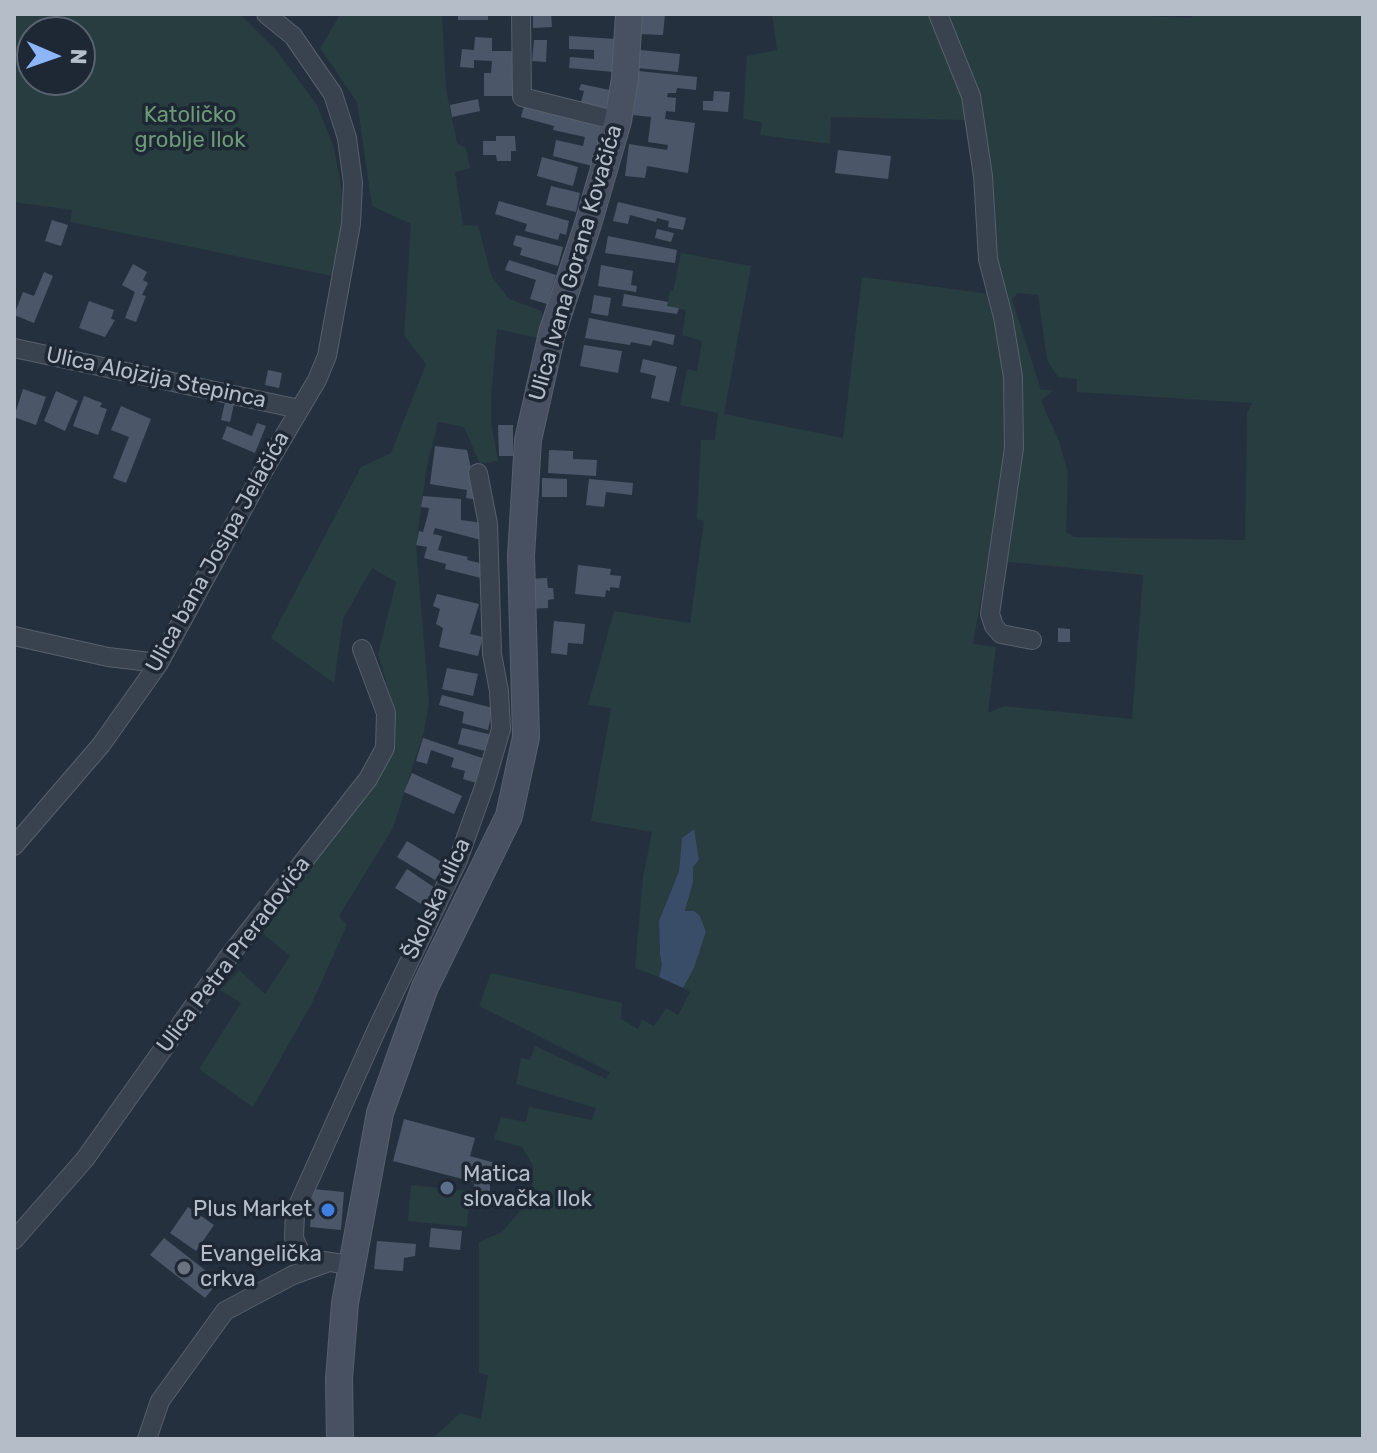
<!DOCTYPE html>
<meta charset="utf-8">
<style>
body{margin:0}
#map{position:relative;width:1377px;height:1453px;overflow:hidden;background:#25303f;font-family:Rubik,sans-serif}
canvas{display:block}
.frame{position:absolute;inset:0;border:16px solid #b5bdc9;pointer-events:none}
.north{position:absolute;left:16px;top:16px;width:80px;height:80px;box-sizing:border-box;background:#1e2734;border:2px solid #5a6370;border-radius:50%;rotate:92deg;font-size:22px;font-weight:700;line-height:32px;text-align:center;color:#b5bdc9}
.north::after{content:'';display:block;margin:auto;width:28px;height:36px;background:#8cb6f7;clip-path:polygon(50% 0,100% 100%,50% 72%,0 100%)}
</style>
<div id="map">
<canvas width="1377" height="1453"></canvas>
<div class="frame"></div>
<div class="north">N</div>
</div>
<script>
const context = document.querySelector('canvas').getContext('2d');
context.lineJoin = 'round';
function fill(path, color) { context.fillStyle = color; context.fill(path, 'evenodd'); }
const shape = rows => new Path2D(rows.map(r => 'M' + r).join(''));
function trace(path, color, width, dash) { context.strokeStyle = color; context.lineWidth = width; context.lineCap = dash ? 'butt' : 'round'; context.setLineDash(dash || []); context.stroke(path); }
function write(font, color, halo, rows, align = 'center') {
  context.font = font + ' Rubik,sans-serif'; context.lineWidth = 7; context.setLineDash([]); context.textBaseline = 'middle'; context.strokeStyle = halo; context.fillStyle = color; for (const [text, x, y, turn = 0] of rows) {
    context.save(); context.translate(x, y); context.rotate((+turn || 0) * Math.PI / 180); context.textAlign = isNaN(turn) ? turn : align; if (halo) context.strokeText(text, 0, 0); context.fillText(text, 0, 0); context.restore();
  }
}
fill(shape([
 [14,14,240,14,277,51,317,105,334,148,341,186,343,234,333,276,70,222,72,210,14,202],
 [32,32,80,32,80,80,32,80],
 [349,14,442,14,446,89,457,143,466,148,470,168,455,172,463,225,478,226,492,277,509,299,542,311,541,330,538,338,497,329,491,399,491,422,498,461,480,464,464,427,438,422,427,466,416,545,429,703,424,732,393,828,339,916,347,925,312,1003,253,1107,199,1069,241,1003,220,990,239,970,265,994,290,956,262,933,376,779,393,738,392,702,378,654,396,582,372,568,343,619,334,683,271,638,361,467,391,453,426,364,404,335,411,224,372,206,357,102,320,48,340,15],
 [772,14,930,14,957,77,966,120,831,117,830,144,760,135,762,122,743,119,747,56,777,50],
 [941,14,1109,14,1192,18,1193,14,1363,14,1363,1439,413,1439,434,1437,460,1413,481,1419,488,1375,479,1373,479,1242,502,1232,532,1197,533,1166,522,1147,494,1139,501,1117,526,1122,529,1107,592,1120,596,1108,516,1084,521,1058,530,1060,535,1046,606,1079,610,1072,479,1006,491,973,622,1003,621,1019,638,1029,642,1020,654,1026,666,1008,678,1015,690,992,683,988,694,968,706,933,700,916,694,911,685,912,693,882,693,867,699,860,693,829,682,838,679,871,659,921,660,954,663,965,659,977,635,968,643,877,652,832,591,821,611,708,588,705,614,611,690,623,704,521,697,519,701,440,715,440,718,413,680,405,687,369,697,371,702,341,682,335,686,310,667,306,670,291,673,291,681,253,751,266,724,414,843,438,862,277,990,294,1006,369,1008,405,1005,462,973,644,996,647,988,713,1004,706,1132,719,1143,575,1000,561,1016,465,1019,394,1017,392,1009,330,989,247,987,182,976,101,972,84],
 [1018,293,1038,295,1047,360,1058,377,1077,379,1077,392,1252,403,1247,413,1245,540,1074,537,1066,532,1068,473,1059,441,1041,401,1053,390,1041,390,1012,299],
 [411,1185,470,1191,467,1227,408,1221]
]), '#273d40');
fill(shape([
 [694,829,699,860,693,867,693,882,685,911,694,911,700,916,706,932,694,968,683,988,659,977,662,965,660,954,659,921,679,871,682,838]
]), '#3a4d68');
fill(shape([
 [458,14,488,14,488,20,458,20],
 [533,14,551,14,552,27,533,28],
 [641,14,665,14,663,35,639,34],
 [569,36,616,39,614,72,569,68,570,57,594,59,594,50,569,49],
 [475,37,492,38,492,51,515,51,514,96,484,96,484,73,491,73,492,61,474,60,474,68,460,67,462,49,474,50],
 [534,40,547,40,546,62,532,61],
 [640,50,680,54,678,72,638,68],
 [638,71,697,77,696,90,677,88,676,93,668,93,667,97,676,98,675,112,666,111,665,119,695,123,688,173,647,166,645,178,625,176,629,144,667,150,668,145,648,142,651,117,633,115],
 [581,84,610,90,605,112,580,106,584,91,579,90],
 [714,91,730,92,728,112,703,110,703,101,713,101],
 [478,99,480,111,452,117,450,105],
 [524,105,602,124,592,166,553,156,556,140,583,146,585,137,553,130,554,126,521,117],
 [496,136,515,136,516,151,511,151,511,161,497,161,496,155,483,155,483,141,496,141],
 [838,150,891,156,888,179,835,173],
 [542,157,578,167,573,186,537,176],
 [551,186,580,193,576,212,546,205],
 [499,201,569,221,566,235,560,233,558,240,525,231,527,224,495,214],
 [618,202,686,218,683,230,668,227,669,221,657,218,656,222,630,215,628,224,613,221],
 [52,220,68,225,61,246,45,241],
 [657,229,674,233,671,242,655,238],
 [516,235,563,247,558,266,520,255,522,248,513,245],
 [608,236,677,250,675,263,605,253],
 [509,260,556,275,547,304,530,299,536,280,505,270],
 [133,264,147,272,143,280,148,283,142,295,146,296,136,322,125,318,135,292,122,285],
 [601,265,633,271,631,285,637,286,636,292,598,286],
 [44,272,53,276,34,323,14,315,23,292,34,296],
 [624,294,668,302,667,306,679,308,677,314,622,306],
 [594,295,611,298,608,316,591,313],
 [89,301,114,310,111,319,115,320,105,337,79,328],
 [589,318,675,335,673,345,653,340,651,346,631,342,630,345,585,338],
 [584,345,622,351,618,373,580,366],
 [643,359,677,367,669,402,651,398,656,376,640,372],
 [268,370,282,373,279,388,265,385],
 [23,389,46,397,36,425,14,417],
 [56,391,78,401,65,431,44,421],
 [84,396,102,403,100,407,107,409,98,435,73,426],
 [225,402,234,404,230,422,221,420],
 [121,406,151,419,126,483,113,478,129,437,111,430],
 [257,423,266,426,255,453,222,439,227,426,252,436],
 [498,425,513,425,513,456,499,456],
 [435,446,467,450,478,500,466,498,467,490,430,484],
 [549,450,573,451,573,459,597,460,596,476,548,473],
 [542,478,567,479,567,497,542,497],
 [589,479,633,483,632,495,606,492,604,507,586,505],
 [423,496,461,499,461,520,483,523,485,541,435,528,433,534,442,536,438,550,468,557,467,560,484,564,481,578,445,569,446,564,424,558,427,547,416,545,419,531,423,532,428,514,429,508,421,507],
 [578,565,611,569,610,575,621,576,619,588,610,587,610,591,606,590,605,597,575,594],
 [547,578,548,588,553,588,554,599,548,600,548,608,529,609,528,579],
 [437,594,479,604,470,634,483,637,478,656,439,647,443,628,436,624,440,609,433,606],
 [554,621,585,624,583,644,568,643,567,655,551,653],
 [1058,628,1070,629,1070,642,1058,642],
 [447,668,478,674,473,696,442,689],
 [442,695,493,708,488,730,462,723,464,712,439,705],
 [462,728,493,735,489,752,458,744],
 [423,738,488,760,480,784,463,779,465,771,451,767,454,758,431,750,427,764,416,761],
 [412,773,462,796,454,814,404,792],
 [407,841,445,864,435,880,397,857],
 [407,869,435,888,424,906,395,888],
 [404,1119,475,1138,470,1156,495,1163,490,1182,490,1194,486,1200,475,1200,474,1182,393,1161],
 [313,1189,344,1192,341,1230,310,1227],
 [188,1207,214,1225,196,1251,170,1233],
 [431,1228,462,1231,460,1250,429,1247],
 [164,1238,219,1281,205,1298,150,1255],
 [377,1241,416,1244,415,1256,404,1258,403,1271,374,1269]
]), '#4b5768');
const minor = shape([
 [521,14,522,97,618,121],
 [938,14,971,96,983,176,988,259,1003,317,1013,377,1014,448,990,614,994,626,1001,634,1032,640],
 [14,348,299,409],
 [14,636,108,657,159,663],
 [14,846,101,745,159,663,264,470,317,380,327,356,351,224,353,183,347,138,333,94,293,36,266,14],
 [14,1240,85,1159,227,959,368,779,385,748,386,713,362,649],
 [350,1265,303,1258,294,1238,295,1212,377,1029,458,860,484,787,501,729,499,691,492,654,488,524,478,473],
 [147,1439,160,1401,225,1311,293,1275,326,1263]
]);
const secondary = shape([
 [340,1439,339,1379,345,1303,380,1113,425,987,509,816,526,737,521,556,528,440,552,333,588,224,618,121,625,78,629,14]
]);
trace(minor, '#57606c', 20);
trace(secondary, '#57606c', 28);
trace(minor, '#39424f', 18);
trace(secondary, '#475161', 26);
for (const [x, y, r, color] of [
 [447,1188,8,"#5c6f8a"],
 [328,1210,8,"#3f7fe0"],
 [184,1268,8,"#6b7280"]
]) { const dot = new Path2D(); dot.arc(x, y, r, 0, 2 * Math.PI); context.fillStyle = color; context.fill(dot); trace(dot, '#1e2734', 3); }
write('22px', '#6c9a76', '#1e2734', [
 ["Katoličko",190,116],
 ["groblje Ilok",190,141]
]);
write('22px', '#b5bdc9', '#1e2734', [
 ["Ulica Ivana Gorana Kovačića",576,263,-74],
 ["Ulica Alojzija Stepinca",156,378,12],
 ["Ulica bana Josipa Jelačića",218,552,-61],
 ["Školska ulica",437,899,-65],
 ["Ulica Petra Preradovića",234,955,-53]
]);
write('22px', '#b5bdc9', '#1e2734', [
 ["Matica",463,1175],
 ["slovačka Ilok",463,1200],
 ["Plus Market",312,1210,"right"],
 ["Evangelička",200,1255],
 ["crkva",200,1280]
], 'left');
</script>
